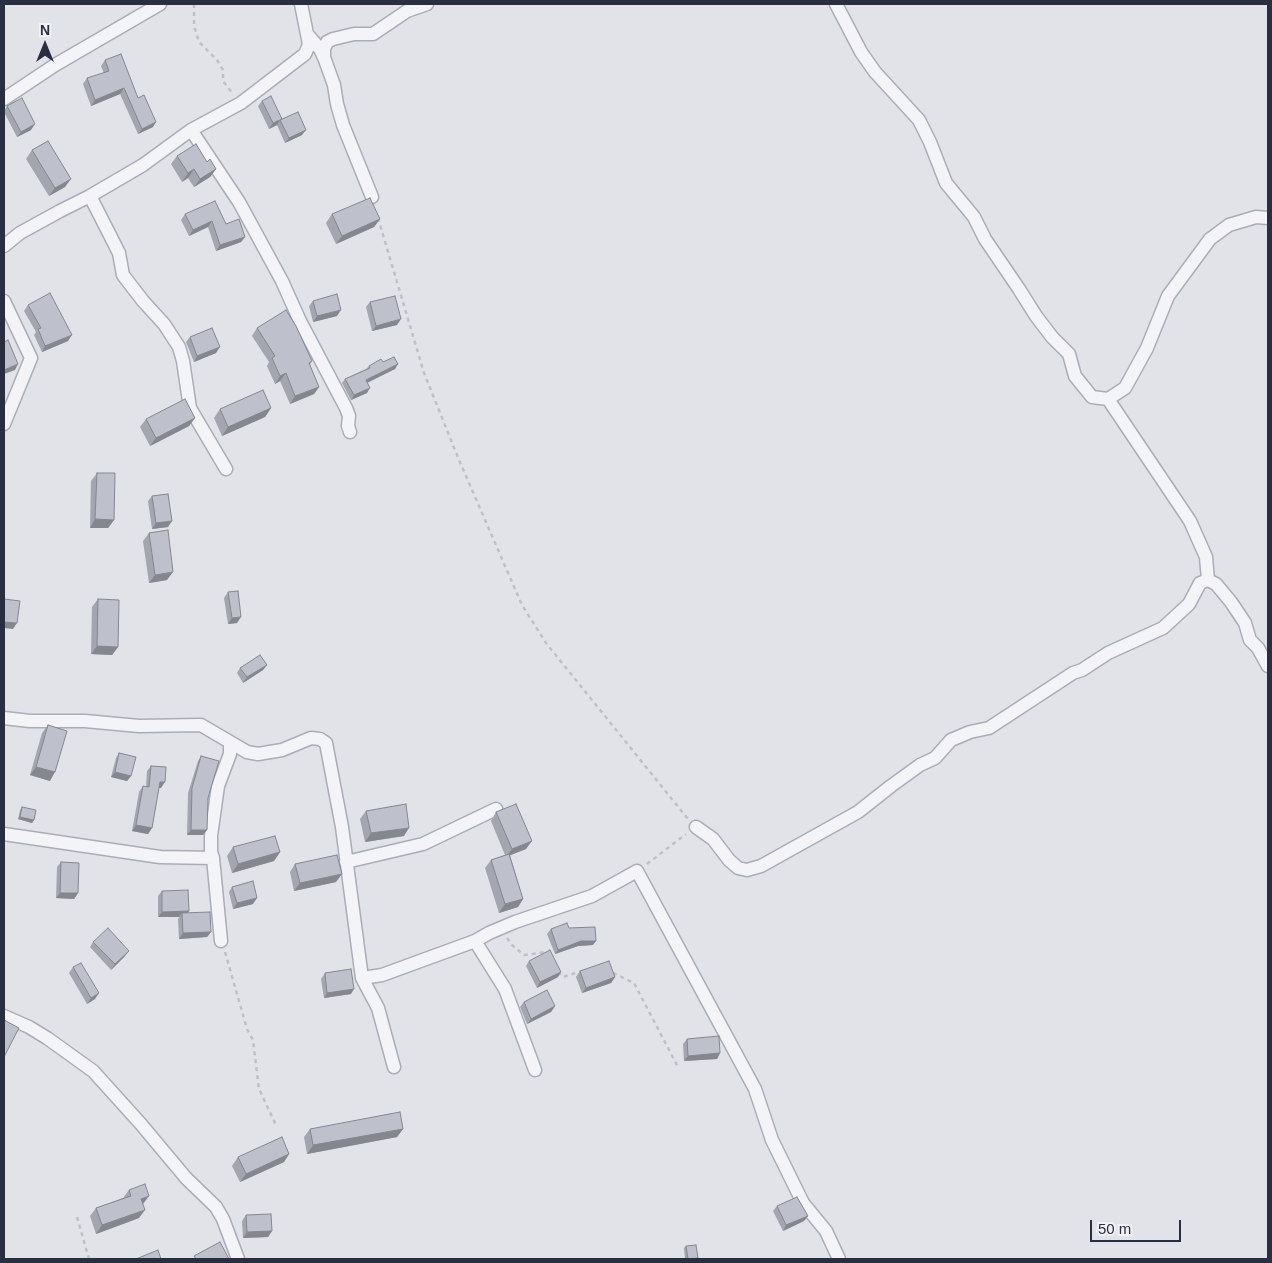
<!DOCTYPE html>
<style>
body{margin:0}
#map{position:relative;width:1272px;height:1263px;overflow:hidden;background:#e1e3e9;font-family:Arial,sans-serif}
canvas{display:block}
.frame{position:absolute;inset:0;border:5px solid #2a2e41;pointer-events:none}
.north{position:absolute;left:20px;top:20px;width:50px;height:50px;-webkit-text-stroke:4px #f1f2f7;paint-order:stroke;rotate:0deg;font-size:14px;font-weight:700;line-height:20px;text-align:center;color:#2a2e41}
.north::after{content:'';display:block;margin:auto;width:18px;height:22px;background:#2a2e41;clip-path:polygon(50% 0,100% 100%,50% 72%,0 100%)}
.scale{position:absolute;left:1090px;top:1220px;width:91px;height:22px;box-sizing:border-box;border:2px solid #2a2e41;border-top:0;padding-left:6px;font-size:15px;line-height:18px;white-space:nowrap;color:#2a2e41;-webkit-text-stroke:4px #f1f2f7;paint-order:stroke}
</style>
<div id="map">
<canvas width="1272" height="1263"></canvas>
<div class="frame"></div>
<div class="north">N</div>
<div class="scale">50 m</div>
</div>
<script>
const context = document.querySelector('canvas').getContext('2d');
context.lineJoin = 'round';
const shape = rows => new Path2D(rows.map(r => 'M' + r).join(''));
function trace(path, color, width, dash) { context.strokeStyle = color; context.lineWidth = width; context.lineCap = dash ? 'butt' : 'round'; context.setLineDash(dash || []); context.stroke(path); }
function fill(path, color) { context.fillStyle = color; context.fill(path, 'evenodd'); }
const minor = shape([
 [301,4,307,34,320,49,325,60,334,85,337,104,343,125,372,197],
 [836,4,861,52,875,72,919,120,930,142,946,183,974,217,985,239,1019,289,1036,316,1052,337,1069,354,1075,376,1092,397,1108,399,1125,388,1147,348,1168,296,1210,239,1229,225,1256,217,1268,218],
 [324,57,324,49,327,42,333,39,354,34,373,34,407,11,427,4],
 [4,99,55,65,160,4],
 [191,130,239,202,282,281,300,321,346,408,349,416,348,426,350,432],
 [90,196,119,253,123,275,143,301,164,324,179,347,183,361,190,408,226,469],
 [4,246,20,233,60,211,90,196,143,165,191,130,241,103,305,54,309,45,307,34],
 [4,301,31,358,4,424],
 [1108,399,1190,521,1206,557,1208,580],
 [4,718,30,721,85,721,139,726,201,725,247,752,258,754,282,750,311,738,320,739,326,743,342,827,362,978,382,975,475,941,505,989,535,1070],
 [696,827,713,839,729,860,738,868,747,870,761,866,858,812,891,786,920,765,935,758,951,740,970,732,989,728,1073,673,1082,670,1108,653,1163,628,1189,604,1200,583,1208,580,1216,584,1231,602,1245,623,1250,640,1258,648,1268,666],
 [4,834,160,857,213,858],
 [346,862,423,844,496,809],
 [221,941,213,858,211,852,211,836,218,786,230,754,230,742],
 [475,941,489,933,515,922,592,896,637,871,755,1089,772,1140,803,1203,826,1231,839,1259],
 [362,978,378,1008,394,1067],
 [4,1016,29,1027,47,1038,93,1071,140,1123,186,1178,216,1207,223,1219,238,1259]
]);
trace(minor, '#aaadb7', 15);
trace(shape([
 [194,4,194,26,199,42,217,60,223,70,223,81,233,94],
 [378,218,424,373,459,460,522,605,546,643,688,819],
 [647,864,686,834],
 [507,938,512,945,524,955,546,952,549,954],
 [225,952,247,1029,253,1040,259,1089,276,1125],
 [558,972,563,977,582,971],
 [613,973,634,983,678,1067],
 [77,1217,89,1259]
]), '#bfc1c8', 2.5, [4, 4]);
trace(minor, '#f4f4f8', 12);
fill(shape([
 [105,60,138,98,153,127,138,134,120,94,91,106,83,84,87,78,104,73,101,66],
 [262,101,282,119,302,135,285,143,277,125,269,129,258,106],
 [7,106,31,130,17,137,4,112,4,111],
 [32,150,65,187,49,196,26,159],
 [177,156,207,162,216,169,210,177,194,187,188,178,182,182,171,164],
 [185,214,226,224,245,237,241,242,216,251,208,227,189,236,181,220],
 [332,214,380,219,374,227,336,244,326,223],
 [313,301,337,316,313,322,309,306],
 [370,302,397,325,372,331,366,307],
 [28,305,68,341,42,352,34,335,36,332,24,311],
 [257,328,312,361,310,365,319,387,314,394,290,404,280,381,275,384,267,366,269,362,252,336],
 [190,337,216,353,194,362,186,342],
 [383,362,398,364,395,369,367,382,367,393,351,400,342,383,345,379,366,369,369,366],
 [271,408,265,417,222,436,214,418,220,409],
 [195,418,189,426,150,446,140,427,146,419],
 [97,473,114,520,108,528,90,528,91,481],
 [152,496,168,527,152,529,148,501],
 [149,533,167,580,149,583,143,541],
 [228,592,237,623,228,624,224,598],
 [98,599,118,647,112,655,91,654,92,607],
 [267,665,263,670,243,683,237,673,240,668],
 [48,725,50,781,30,775,42,733],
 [119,753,131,776,127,781,111,777,116,758],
 [201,756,208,798,203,835,187,835,188,793,198,761],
 [151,766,161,788,159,788,152,828,148,834,132,831,139,792,143,786,146,787,147,771],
 [22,807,34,820,32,823,18,819,20,810],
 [366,811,404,836,365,842,360,819],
 [496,812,526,849,510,855,523,899,518,907,499,913,485,868,491,860,505,855,491,821],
 [233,847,280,852,274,861,232,873,227,856],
 [61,862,78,893,74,899,56,898,57,867],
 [295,864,336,882,294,891,290,872],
 [232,887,253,904,233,909,229,892],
 [162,891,189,911,187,913,211,932,207,937,179,939,178,919,179,917,158,917,158,896],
 [569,928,593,945,578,946,555,954,547,934,551,929],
 [93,942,125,956,111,970,90,947],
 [529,961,558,977,537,988,526,966],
 [73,967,95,999,87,1004,69,973],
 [580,971,615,977,611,983,582,993,576,977],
 [325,973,351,994,324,998,321,979],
 [524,1002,555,1006,551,1012,527,1024,520,1007],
 [687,1039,720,1053,717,1059,684,1061,683,1044],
 [310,1129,403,1129,397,1137,307,1154,304,1137],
 [289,1154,284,1162,240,1182,232,1166,238,1157],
 [129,1190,143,1204,139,1218,96,1234,90,1216,96,1208,123,1198],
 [777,1206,808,1216,804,1221,783,1231,773,1211],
 [246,1215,272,1231,268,1237,243,1238,242,1221],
 [686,1246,698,1258,697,1259,685,1259,684,1248]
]), '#a3a6af');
fill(shape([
 [124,88,120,94,91,106,95,100],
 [280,120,277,125,269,129,273,123],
 [156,122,153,127,138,134,142,129],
 [35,124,31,130,17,137,21,132],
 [306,130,302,135,285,143,289,138],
 [194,169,188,178,182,182,188,173],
 [216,169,210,177,194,187,200,179],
 [71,179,65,187,49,196,55,188],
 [380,219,374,227,336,244,342,236],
 [212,221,208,227,189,236,193,230],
 [245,237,241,242,216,251,220,245],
 [341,310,337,316,313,322,317,316],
 [401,319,397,325,372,331,376,326],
 [72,335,68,341,42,352,45,346],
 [220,347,216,353,194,362,197,356],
 [18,364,15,370,4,374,4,370],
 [398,364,395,369,363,385,366,380],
 [286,373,280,381,275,384,280,376],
 [319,387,314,394,290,404,295,396],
 [370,388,367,393,351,400,354,395],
 [271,408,265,417,222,436,228,427],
 [195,418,189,426,150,446,156,438],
 [95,519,114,520,108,528,90,528],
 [172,521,168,527,152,529,156,523],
 [173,572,167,580,149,583,155,575],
 [241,617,237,623,228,624,232,618],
 [4,622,17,623,13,629,4,628],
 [97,646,118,647,112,655,91,654],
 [267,665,263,670,243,683,247,677],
 [36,767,55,772,50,781,30,775],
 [115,772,131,776,127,781,111,777],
 [160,782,165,782,161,788,156,788],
 [20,817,34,820,32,823,18,819],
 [136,825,152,828,148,834,132,831],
 [409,828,404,836,365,842,371,833],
 [191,830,207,830,203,835,187,835],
 [532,841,526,849,506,857,512,849],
 [280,852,274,861,232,873,238,864],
 [342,874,336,882,294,891,300,883],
 [60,893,78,893,74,899,56,898],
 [257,898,253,904,233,909,237,903],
 [523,899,518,907,499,913,505,904],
 [189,911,185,917,182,913,179,917,158,917,162,912],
 [211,932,207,937,179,939,183,933],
 [581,941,596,941,593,945,578,946,555,954,558,950],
 [129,951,125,956,111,970,115,964],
 [561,972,558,977,537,988,540,982],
 [615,977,611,983,582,993,586,988],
 [354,989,351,994,324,998,327,993],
 [99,993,95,999,87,1004,91,998],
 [555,1006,551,1012,527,1024,531,1019],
 [720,1053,717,1059,684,1061,688,1056],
 [403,1129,397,1137,307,1154,313,1145],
 [289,1154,284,1162,240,1182,246,1174],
 [149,1196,143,1204,141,1199],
 [145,1210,139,1218,96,1234,102,1225],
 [808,1216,804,1221,783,1231,786,1225],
 [272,1231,268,1237,243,1238,247,1232]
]), '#85878f');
const building = shape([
 [121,54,138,98,144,95,156,122,142,129,124,88,95,100,87,78,109,71,105,60,121,54],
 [271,96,282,119,273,123,262,101,271,96],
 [22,98,35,124,21,132,7,106,22,98],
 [298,112,306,130,289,138,280,120,298,112],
 [48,141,71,179,55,188,32,150,48,141],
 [196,144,207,162,210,159,216,169,200,179,194,169,188,173,177,156,196,144],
 [370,198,380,219,342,236,332,214,370,198],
 [215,201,226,224,239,219,245,237,220,245,212,221,193,230,185,214,215,201],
 [50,293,72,335,45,346,38,329,41,328,28,305,50,293],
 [337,294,341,310,317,316,313,301,337,294],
 [395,296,401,319,376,326,370,302,395,296],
 [286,310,296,326,312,361,309,363,319,387,295,396,286,373,280,376,272,358,275,356,257,328,286,310],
 [212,328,220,347,197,356,190,337,212,328],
 [8,340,18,364,4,370,4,342,8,340],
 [394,357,398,364,366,380,370,388,354,395,345,379,370,368,369,366,381,359,383,362,394,357],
 [263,390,271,408,228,427,220,409,263,390],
 [185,399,195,418,156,438,146,419,185,399],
 [97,473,115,473,114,520,95,519,97,473],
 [168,494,172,521,156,523,152,496,168,494],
 [168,530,173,572,155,575,149,533,168,530],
 [238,591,241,617,232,618,228,592,238,591],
 [4,599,20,601,17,623,4,622,4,599],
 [98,599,119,600,118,647,97,646,98,599],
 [260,655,267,665,247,677,240,668,260,655],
 [48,725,67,731,55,772,36,767,48,725],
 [119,753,136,757,131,776,115,772,119,753],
 [201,756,219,761,208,798,207,830,191,830,192,788,201,756],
 [151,766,166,767,165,782,160,782,152,828,136,825,143,786,149,787,151,766],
 [406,804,409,828,371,833,366,811,406,804],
 [516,804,532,841,512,849,496,812,516,804],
 [22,807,36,810,34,820,20,817,22,807],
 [275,836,280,852,238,864,233,847,275,836],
 [509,854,523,899,505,904,491,860,509,854],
 [337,855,342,874,300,883,295,864,337,855],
 [61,862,79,863,78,893,60,893,61,862],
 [253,881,257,898,237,903,232,887,253,881],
 [188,890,189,911,162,912,162,891,188,890],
 [210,912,211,932,183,933,182,913,210,912],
 [567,923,569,928,595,927,596,941,581,941,558,950,551,929,567,923],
 [108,928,129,951,115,964,93,942,108,928],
 [550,950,561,972,540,982,529,961,550,950],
 [609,961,615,977,586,988,580,971,609,961],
 [81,963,99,993,91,998,73,967,81,963],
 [351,969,354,989,327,993,325,973,351,969],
 [547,990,555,1006,531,1019,524,1002,547,990],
 [4,1020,19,1028,4,1057,4,1020],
 [719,1036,720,1053,688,1056,687,1039,719,1036],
 [400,1112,403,1129,313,1145,310,1129,400,1112],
 [282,1137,289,1154,246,1174,238,1157,282,1137],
 [145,1184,149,1196,141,1199,145,1210,102,1225,96,1208,131,1196,129,1190,145,1184],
 [797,1197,808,1216,786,1225,777,1206,797,1197],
 [271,1214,272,1231,247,1232,246,1215,271,1214],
 [220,1242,229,1259,196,1259,194,1256,220,1242],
 [696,1245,698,1258,688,1259,686,1246,696,1245],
 [158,1250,161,1259,136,1259,158,1250]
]);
fill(building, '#bec1cc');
trace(building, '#85878f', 1);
</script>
